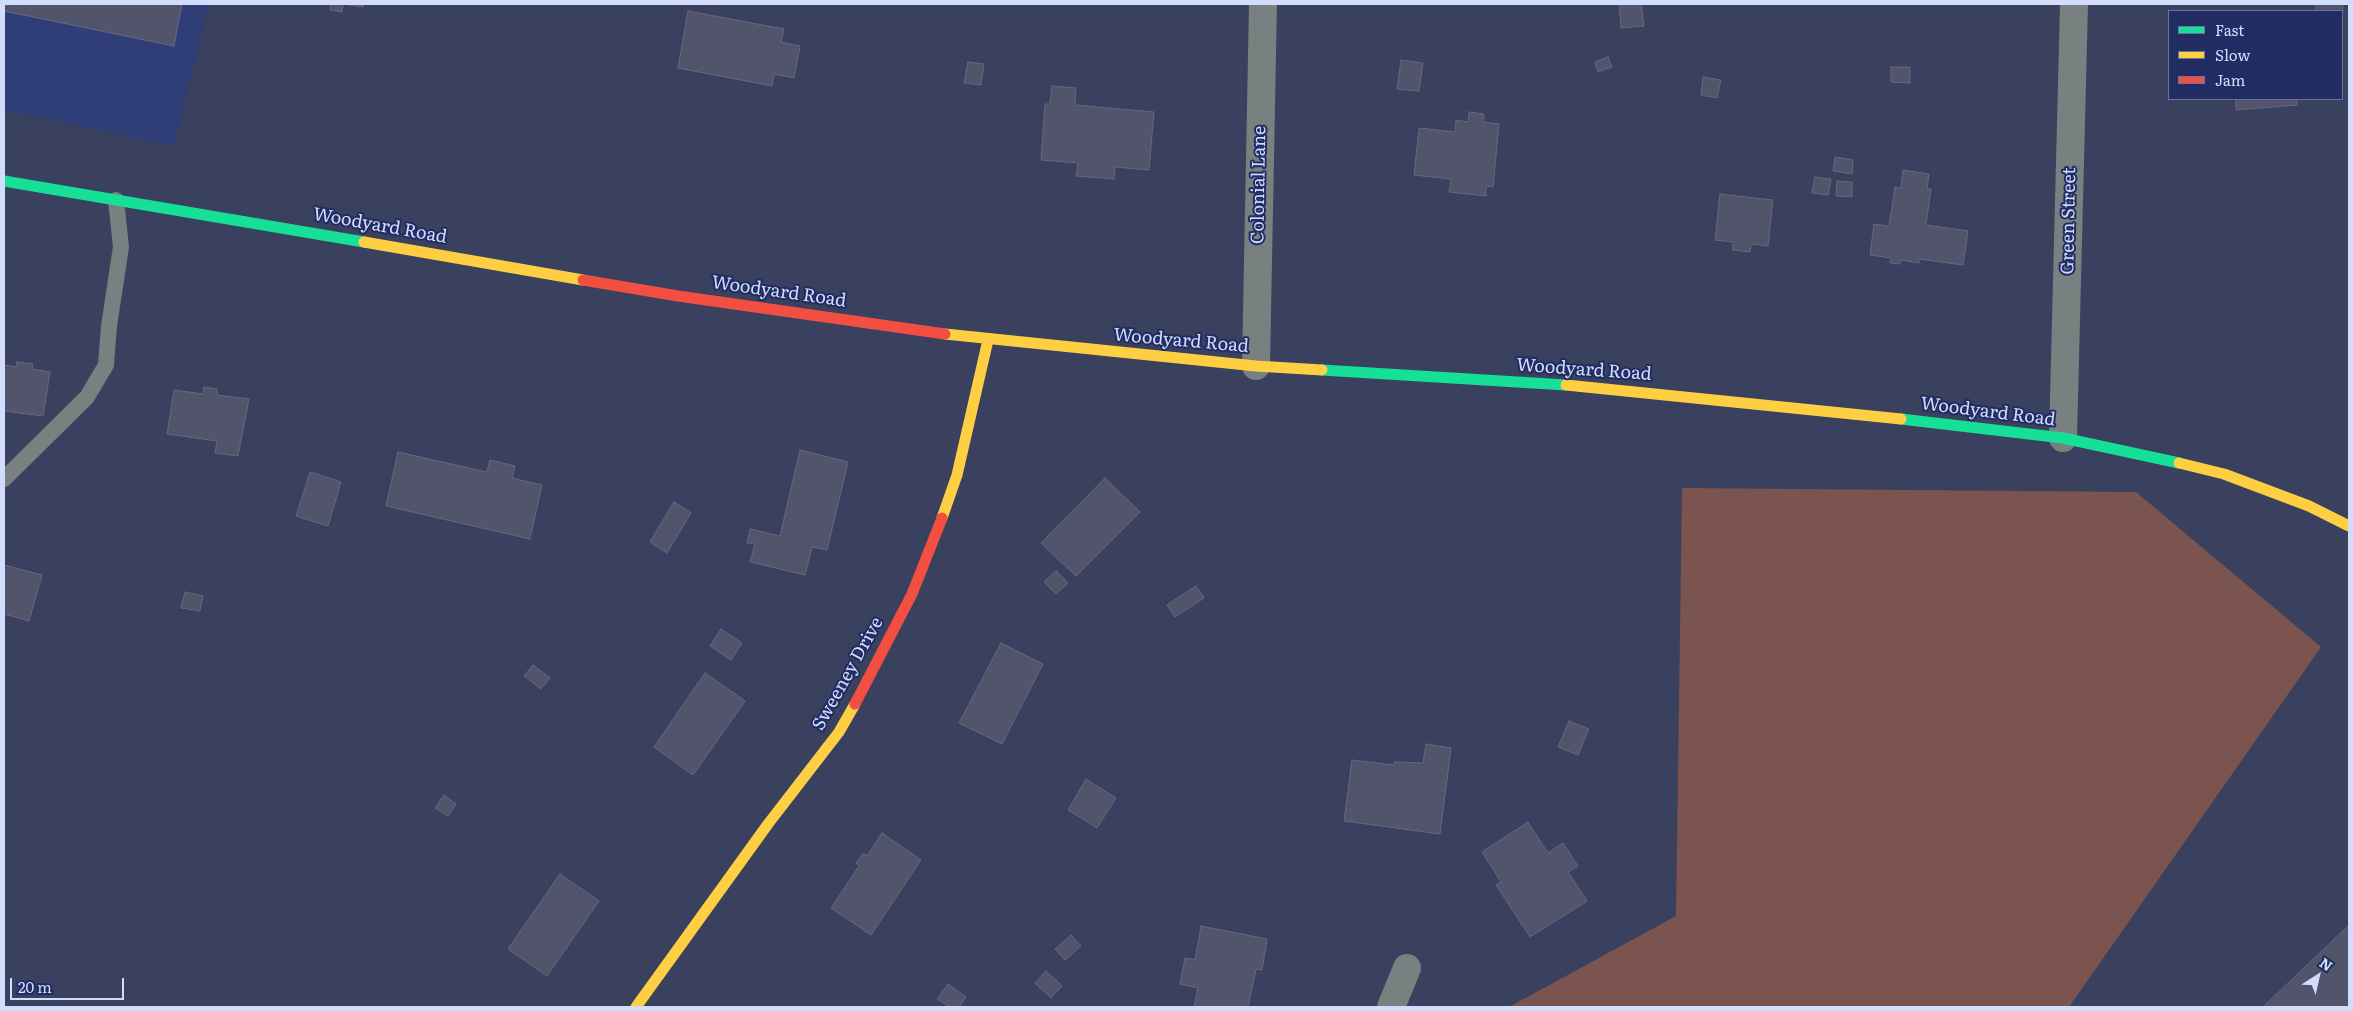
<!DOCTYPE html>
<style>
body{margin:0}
#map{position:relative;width:2353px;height:1011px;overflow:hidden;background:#39415f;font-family:Literata,serif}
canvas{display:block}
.frame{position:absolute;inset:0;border:5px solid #d1dcfe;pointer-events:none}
.legend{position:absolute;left:2168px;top:10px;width:175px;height:90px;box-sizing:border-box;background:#212d62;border:1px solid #6773a0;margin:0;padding:6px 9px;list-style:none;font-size:15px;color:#d1dcfe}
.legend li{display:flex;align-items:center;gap:10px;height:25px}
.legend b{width:25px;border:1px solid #6773a0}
.north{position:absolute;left:2293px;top:951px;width:50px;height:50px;-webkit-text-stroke:4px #212d62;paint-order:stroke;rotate:35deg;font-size:14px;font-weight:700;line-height:20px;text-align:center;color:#d1dcfe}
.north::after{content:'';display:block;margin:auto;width:18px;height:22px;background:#d1dcfe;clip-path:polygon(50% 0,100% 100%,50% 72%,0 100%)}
.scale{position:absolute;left:10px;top:978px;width:114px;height:22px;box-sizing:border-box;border:2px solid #d1dcfe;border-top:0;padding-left:6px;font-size:15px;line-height:18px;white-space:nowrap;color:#d1dcfe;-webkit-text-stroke:4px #212d62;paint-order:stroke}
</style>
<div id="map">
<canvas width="2353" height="1011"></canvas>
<div class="frame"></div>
<ul class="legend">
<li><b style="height:6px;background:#16e098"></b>Fast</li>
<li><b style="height:6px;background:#ffcf43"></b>Slow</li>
<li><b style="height:6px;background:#f24e42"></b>Jam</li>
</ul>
<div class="north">N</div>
<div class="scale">20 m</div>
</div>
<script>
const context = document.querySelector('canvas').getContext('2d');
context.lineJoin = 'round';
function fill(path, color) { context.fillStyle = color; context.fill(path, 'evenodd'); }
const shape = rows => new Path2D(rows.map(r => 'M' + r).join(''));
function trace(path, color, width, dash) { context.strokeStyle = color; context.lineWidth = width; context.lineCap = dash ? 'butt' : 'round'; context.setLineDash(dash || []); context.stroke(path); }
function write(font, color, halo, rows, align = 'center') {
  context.font = font + ' Literata,serif'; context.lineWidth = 4; context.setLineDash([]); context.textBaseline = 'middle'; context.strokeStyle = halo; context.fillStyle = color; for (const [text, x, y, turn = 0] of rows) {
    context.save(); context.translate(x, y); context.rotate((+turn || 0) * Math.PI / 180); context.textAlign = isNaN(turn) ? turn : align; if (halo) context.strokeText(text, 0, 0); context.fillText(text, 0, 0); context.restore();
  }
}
fill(shape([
 [4,4,209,4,174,146,4,110]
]), '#303e77');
fill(shape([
 [1682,488,2136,492,2321,647,2069,1007,1509,1007,1676,916]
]), '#7b5450');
const building = shape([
 [4,4,182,4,174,46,4,11,4,4],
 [331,4,364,4,363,7,343,4,342,12,330,10,331,4],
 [1619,4,1641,4,1644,26,1621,28,1619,4],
 [2316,4,2343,4,2342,26,2342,11,2316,11,2316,4],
 [688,11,784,29,781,42,800,46,794,78,774,74,772,86,678,68,688,11],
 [1608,57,1612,67,1598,72,1595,62,1608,57],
 [1401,60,1423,63,1419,91,1397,89,1401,60],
 [968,62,984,64,981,85,964,83,968,62],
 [1891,67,1910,67,1910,83,1891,82,1891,67],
 [1703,77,1721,80,1717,98,1701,95,1703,77],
 [1052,86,1076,88,1075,105,1154,112,1149,170,1115,167,1114,179,1076,176,1078,163,1041,160,1045,104,1050,104,1052,86],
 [2236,99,2297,99,2297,105,2236,110,2236,99],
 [1469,112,1484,114,1483,122,1499,124,1493,187,1486,186,1486,196,1449,192,1451,179,1414,175,1419,128,1455,132,1456,120,1468,122,1469,112],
 [1835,157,1853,160,1852,174,1833,171,1835,157],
 [1903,170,1929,174,1927,189,1931,189,1926,225,1968,231,1963,265,1919,259,1919,263,1901,260,1900,264,1890,263,1891,258,1870,255,1874,224,1889,226,1895,187,1901,188,1903,170],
 [1815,177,1831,179,1828,195,1812,193,1815,177],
 [1837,181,1852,182,1852,197,1836,196,1837,181],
 [1720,194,1773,200,1768,246,1751,244,1750,252,1733,250,1733,242,1715,240,1720,194],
 [17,362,33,364,32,369,50,372,43,416,4,411,4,365,16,367,17,362],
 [204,387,217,389,217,395,249,399,238,456,215,453,217,441,167,434,174,390,203,394,204,387],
 [800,450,848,462,827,550,812,547,805,575,750,562,755,544,747,543,750,529,780,536,800,450],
 [398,452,487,472,490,460,515,466,512,478,542,485,530,539,386,506,398,452],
 [310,472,341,482,328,526,296,516,310,472],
 [1105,478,1140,512,1076,576,1041,543,1105,478],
 [674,502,691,513,667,553,650,542,674,502],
 [4,565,42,575,29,621,4,614,4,565],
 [1056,571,1068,583,1056,594,1044,582,1056,571],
 [1196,586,1204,598,1175,617,1167,605,1196,586],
 [185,592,203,596,200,611,181,608,185,592],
 [721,629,742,643,731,660,710,646,721,629],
 [1001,643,1043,664,1002,744,959,723,1001,643],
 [533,665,550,678,541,689,524,676,533,665],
 [705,673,745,701,693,775,654,747,705,673],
 [1569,721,1589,729,1578,755,1558,747,1569,721],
 [1426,744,1451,748,1440,834,1344,821,1352,760,1394,765,1394,762,1423,763,1426,744],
 [1086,779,1116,798,1097,828,1068,810,1086,779],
 [444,795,456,804,448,816,435,808,444,795],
 [1528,822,1548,853,1563,843,1578,866,1568,872,1587,901,1530,937,1496,885,1501,882,1482,852,1528,822],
 [882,833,921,860,871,935,831,908,859,866,856,863,863,853,867,856,882,833],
 [560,874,599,901,547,976,508,949,560,874],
 [2349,925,2349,1007,2263,1007,2349,925],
 [1201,926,1267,939,1262,970,1256,969,1248,1007,1194,1007,1198,988,1180,984,1185,958,1195,960,1201,926],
 [1071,935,1081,946,1065,960,1055,949,1071,935],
 [1046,971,1062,986,1051,998,1035,983,1046,971],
 [948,984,966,997,959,1007,950,1007,937,999,948,984]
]);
fill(building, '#52546b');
trace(building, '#666782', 1);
trace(shape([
 [4,479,87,397,106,365,109,326,121,247,116,200]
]), '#78817f', 16);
trace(shape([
 [1256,366,1263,4],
 [2063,438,2074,4],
 [1391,1007,1407,968]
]), '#78817f', 28);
trace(shape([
 [4,181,364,242],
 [1322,370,1566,385],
 [1901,419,2063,438,2179,463]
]), '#16e098', 11);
trace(shape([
 [364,242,583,280],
 [945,334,1256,366,1322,370],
 [1566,385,1901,419],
 [2179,463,2224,474,2309,506,2349,526],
 [942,518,957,475,988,340],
 [636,1007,768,824,839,732,855,704]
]), '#ffcf43', 11);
trace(shape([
 [583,280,678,296,945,334],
 [855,704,912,594,942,518]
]), '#f24e42', 11);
write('18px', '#d1dcfe', '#212d62', [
 ["Colonial Lane",1259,185,-89],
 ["Green Street",2069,221,-89],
 ["Woodyard Road",380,226,10],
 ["Woodyard Road",779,292,8],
 ["Woodyard Road",1181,341,5],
 ["Woodyard Road",1584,370,4],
 ["Woodyard Road",1988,412,7],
 ["Sweeney Drive",848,674,-61]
]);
</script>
